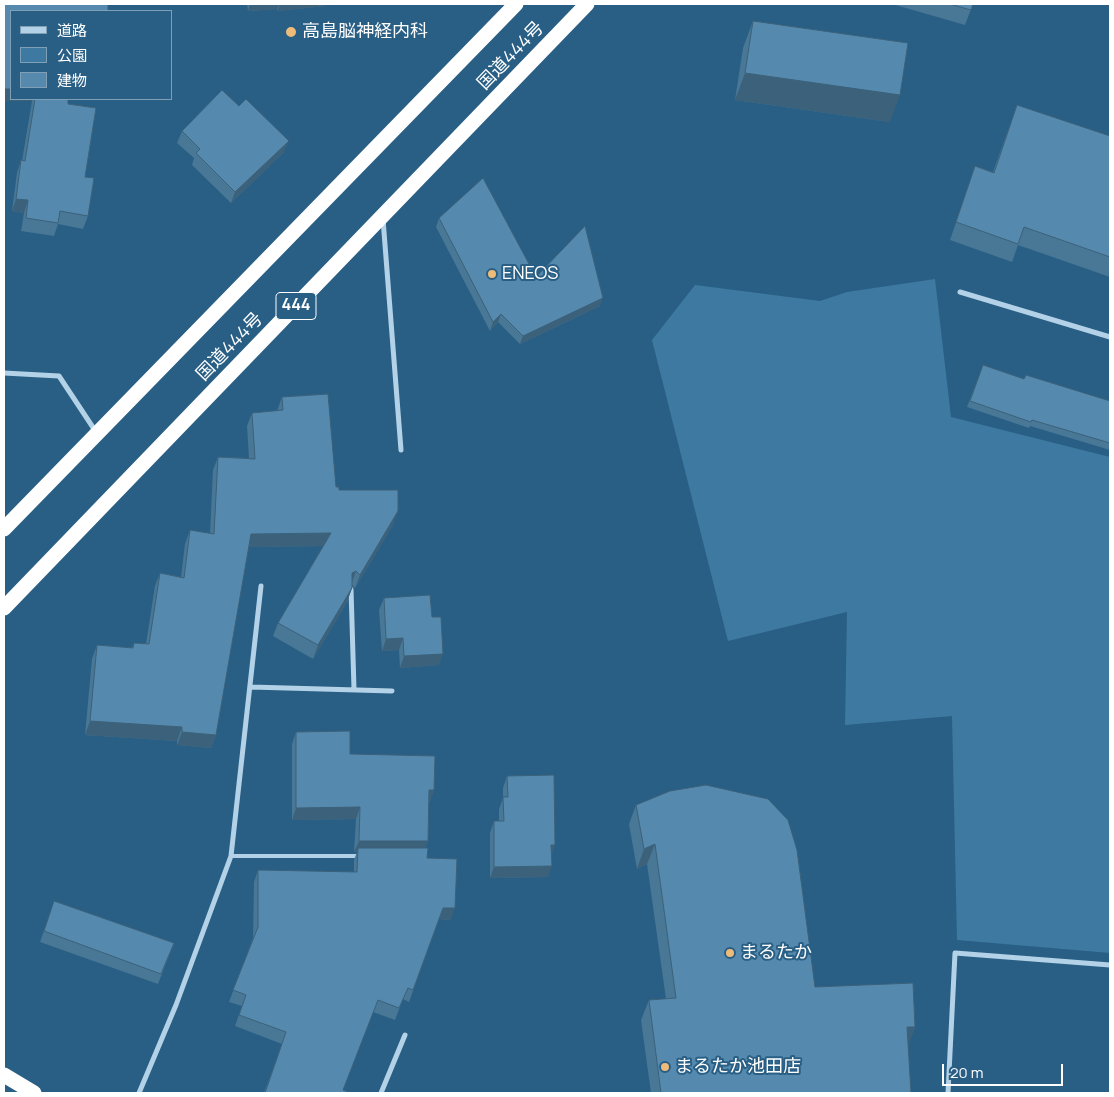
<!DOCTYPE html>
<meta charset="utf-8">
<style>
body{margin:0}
#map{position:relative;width:1114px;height:1097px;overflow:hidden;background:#295f85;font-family:Manrope,"Noto Sans JP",sans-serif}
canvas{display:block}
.frame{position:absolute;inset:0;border:5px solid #fff;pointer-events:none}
.legend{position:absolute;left:10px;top:10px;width:162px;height:90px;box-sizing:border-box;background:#295f85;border:1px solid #7f9fb6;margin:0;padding:6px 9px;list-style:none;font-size:15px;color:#fff}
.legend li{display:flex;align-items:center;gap:10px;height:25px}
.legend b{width:25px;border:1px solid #7f9fb6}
.scale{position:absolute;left:942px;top:1064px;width:121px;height:22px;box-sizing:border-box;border:2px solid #fff;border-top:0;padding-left:6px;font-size:15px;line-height:18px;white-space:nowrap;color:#fff;-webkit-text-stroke:4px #295f85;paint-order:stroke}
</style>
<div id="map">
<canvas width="1114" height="1097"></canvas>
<div class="frame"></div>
<ul class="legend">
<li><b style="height:6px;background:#b3d2e7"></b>道路</li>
<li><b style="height:14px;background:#3d79a1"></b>公園</li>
<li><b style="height:14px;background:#558aae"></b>建物</li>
</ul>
<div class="scale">20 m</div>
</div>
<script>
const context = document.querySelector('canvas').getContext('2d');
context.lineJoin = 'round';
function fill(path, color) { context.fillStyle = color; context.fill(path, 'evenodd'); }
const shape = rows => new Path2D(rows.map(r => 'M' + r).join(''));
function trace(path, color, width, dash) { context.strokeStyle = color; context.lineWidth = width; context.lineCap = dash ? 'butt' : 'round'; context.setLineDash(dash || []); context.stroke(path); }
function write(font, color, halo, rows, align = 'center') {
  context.font = font + ' Manrope,"Noto Sans JP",sans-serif'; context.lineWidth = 4; context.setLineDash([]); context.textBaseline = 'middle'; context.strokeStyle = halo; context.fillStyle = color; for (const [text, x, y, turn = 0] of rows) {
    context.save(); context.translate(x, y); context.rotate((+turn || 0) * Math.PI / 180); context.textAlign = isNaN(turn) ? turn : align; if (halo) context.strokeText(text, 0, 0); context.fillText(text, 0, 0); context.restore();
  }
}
fill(shape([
 [935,279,951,417,1110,457,1110,953,957,940,952,716,845,725,847,612,728,641,652,340,695,285,820,301,847,292]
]), '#3d79a1');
trace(shape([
 [231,856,359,856]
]), '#b3d2e7', 4);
trace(shape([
 [383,219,401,450],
 [960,292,1110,337],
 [4,373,59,376,96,432],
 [351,589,354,689],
 [251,687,392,691],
 [139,1093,176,1005,231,856,261,586],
 [381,1093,405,1035],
 [948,1093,955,953,1110,965]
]), '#b3d2e7', 5);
trace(shape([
 [4,529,516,4],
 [4,608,587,4],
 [4,1075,34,1093]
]), '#fff', 15);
fill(shape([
 [4,4,108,4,108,11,11,11,11,99,68,99,68,104,96,108,85,177,94,178,88,216,83,229,58,224,54,236,21,231,24,213,12,211,17,173,21,160,22,161,32,101,4,101],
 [247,4,327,4,325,6,277,11,277,9,248,11],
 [892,4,973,4,965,25],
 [753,21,890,122,735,100,743,48],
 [1017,105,1110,136,1110,277,1018,245,1012,262,950,240,975,166,993,172],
 [182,131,284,152,231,203,192,165,194,158,177,143],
 [439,218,536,277,600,306,520,344,498,322,490,331,436,227],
 [983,365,1024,379,1110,401,1110,450,1030,426,1029,428,967,407],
 [282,397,336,487,339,490,393,525,355,588,352,585,352,588,347,602,313,659,273,636,278,623,323,546,248,547,216,735,211,748,177,745,177,741,85,735,92,659,97,645,132,648,134,643,146,644,155,586,160,573,181,577,185,544,190,530,210,534,213,470,218,457,249,458,247,426,252,413,277,411],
 [384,598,432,617,439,665,400,668,399,650,382,651,379,610],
 [296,732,434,790,430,801,429,802,428,841,425,848,427,858,451,920,439,919,409,1002,403,999,395,1020,373,1012,264,1093,282,1044,235,1026,242,1006,229,1002,253,938,254,882,258,870,354,872,354,860,357,852,354,852,356,819,292,820,292,744],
 [507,776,552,855,548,877,490,878,490,833,494,821,499,821,499,809,503,798,503,788],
 [636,805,815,987,915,1027,908,1045,911,1093,651,1093,641,1020,649,1000,666,999,647,864,637,869,629,824],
 [54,901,174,943,158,984,40,942]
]), '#497796');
fill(shape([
 [250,4,279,4,277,9,248,11],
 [280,4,327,4,325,6,277,11],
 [745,73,900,95,890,122,735,100],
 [4,89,11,89,11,99,33,99,32,101,4,101],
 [289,141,284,152,231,203,235,192],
 [16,199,28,200,24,213,12,211],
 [603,298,600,306,520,344,523,336],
 [501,314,498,322,490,331,493,322],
 [398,511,393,525,355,588,360,575],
 [331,533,326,546,246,547,251,534],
 [356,571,351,585,352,573],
 [352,588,347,602,313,659,318,645],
 [403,638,399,650,382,651,386,639],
 [443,654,439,665,400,668,404,656],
 [90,721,182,727,177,741,85,735],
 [182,732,216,735,211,748,177,745],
 [429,790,434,790,430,801,425,802],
 [360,807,356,819,292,820,296,808],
 [359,841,428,841,424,852,358,848,357,852,354,852],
 [655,844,647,864,637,869,644,849],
 [551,845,555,845,551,857],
 [552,866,548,877,490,878,494,867],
 [443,908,455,908,451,920,439,919,409,1002],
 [907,1027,915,1027,908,1047]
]), '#3c617a');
const building = shape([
 [4,4,108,4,108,11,11,11,11,89,4,89,4,4],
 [950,4,973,4,971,10,950,4],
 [753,21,908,43,900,95,745,73,753,21],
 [222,90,239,106,246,99,289,141,235,192,196,153,200,149,182,131,222,90],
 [35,99,68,99,68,104,96,108,85,177,94,178,88,216,60,211,58,223,26,218,28,200,16,199,21,160,25,161,35,99],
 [1017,105,1110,136,1110,257,1024,227,1018,244,956,222,975,166,994,173,1017,105],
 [483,178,536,277,585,226,603,298,523,336,501,314,493,322,439,218,483,178],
 [983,365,1024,379,1026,375,1110,401,1110,443,1032,420,1031,422,970,401,983,365],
 [328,394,336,487,339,487,339,490,398,490,398,511,360,575,356,571,352,573,352,588,318,645,278,623,331,533,251,534,216,735,182,732,182,727,90,721,97,645,133,648,134,643,149,644,160,573,184,578,190,530,214,534,218,457,255,459,252,413,283,410,282,397,328,394],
 [430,595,432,617,441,617,443,654,404,656,403,638,386,639,384,598,430,595],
 [350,731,350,754,435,756,434,790,429,790,428,841,359,841,360,807,296,808,296,732,350,731],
 [554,775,555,845,551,845,552,866,494,867,494,821,504,821,503,797,508,797,507,776,554,775],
 [706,785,768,799,788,820,797,850,815,987,913,983,915,1027,907,1027,911,1093,661,1093,649,1000,676,998,655,844,644,849,636,805,670,791,706,785],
 [358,848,428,848,427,858,457,859,455,908,443,908,413,990,408,988,399,1008,378,1000,343,1090,350,1093,265,1093,286,1032,239,1015,246,995,233,990,258,927,258,870,357,872,358,848],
 [54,901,174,943,161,974,44,931,54,901],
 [932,1092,932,1093,915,1093,932,1092]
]);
fill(building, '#558aae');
trace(building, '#3c617a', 1);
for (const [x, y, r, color] of [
 [291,32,6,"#eebb7a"],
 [492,274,5,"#eebb7a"],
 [730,953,5,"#eebb7a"],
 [665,1067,5,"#eebb7a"]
]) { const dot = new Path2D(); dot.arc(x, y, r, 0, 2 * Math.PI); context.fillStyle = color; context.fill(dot); trace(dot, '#295f85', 2); }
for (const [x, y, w] of [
 [296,306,40]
]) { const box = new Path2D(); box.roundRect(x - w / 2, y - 13.5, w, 27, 4); context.fillStyle = '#295f85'; context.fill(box); trace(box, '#fff', 1); }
write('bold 16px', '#fff', null, [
 ["444",296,306]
]);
write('18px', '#fff', '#295f85', [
 ["高島脳神経内科",302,32],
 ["ENEOS",502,274],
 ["まるたか",740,953],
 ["まるたか池田店",675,1067]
], 'left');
write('18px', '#fff', '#295f85', [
 ["国道444号",511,56,-46],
 ["国道444号",230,347,-46]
]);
</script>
